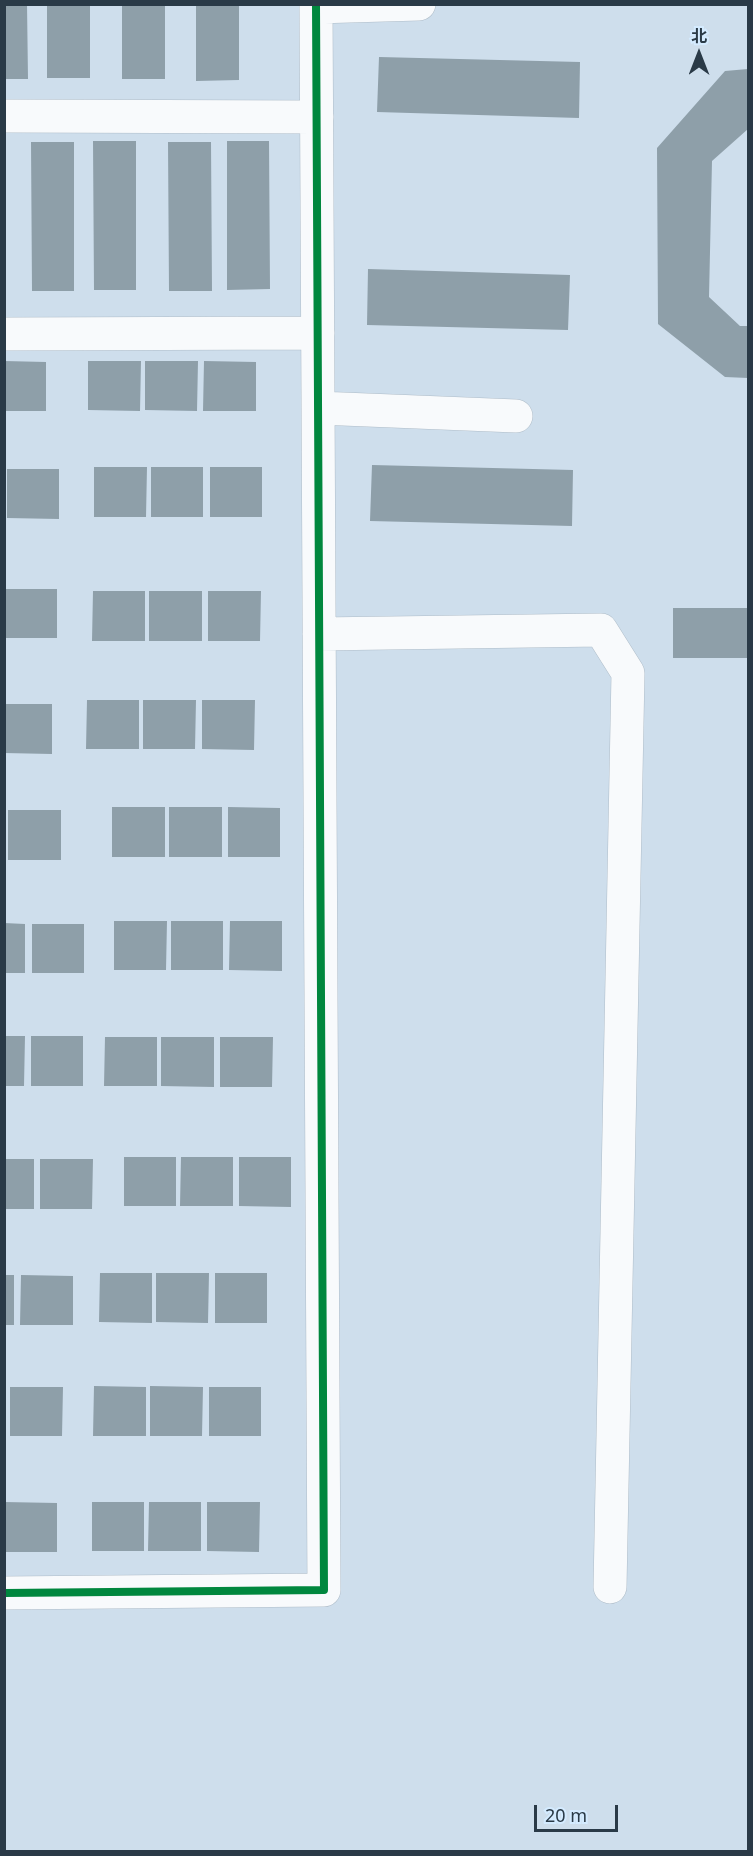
<!DOCTYPE html>
<meta charset="utf-8">
<style>
body{margin:0}
#map{position:relative;width:753px;height:1856px;overflow:hidden;background:#cedeec;font-family:"Noto Sans","Noto Sans SC",sans-serif}
canvas{display:block}
.frame{position:absolute;inset:0;border:6px solid #2a3a47;pointer-events:none}
.north{position:absolute;left:669px;top:24px;width:60px;height:60px;-webkit-text-stroke:4px #d4ebff;paint-order:stroke;rotate:0deg;font-size:16px;font-weight:700;line-height:24px;text-align:center;color:#2a3a47}
.north::after{content:'';display:block;margin:auto;width:21px;height:27px;background:#2a3a47;clip-path:polygon(50% 0,100% 100%,50% 72%,0 100%)}
.scale{position:absolute;left:534px;top:1805px;width:84px;height:27px;box-sizing:border-box;border:3px solid #2a3a47;border-top:0;padding-left:8px;font-size:18px;line-height:21px;white-space:nowrap;color:#2a3a47;-webkit-text-stroke:4px #d4ebff;paint-order:stroke}
</style>
<div id="map">
<canvas width="753" height="1856"></canvas>
<div class="frame"></div>
<div class="north">北</div>
<div class="scale">20 m</div>
</div>
<script>
const context = document.querySelector('canvas').getContext('2d');
context.lineJoin = 'round';
function fill(path, color) { context.fillStyle = color; context.fill(path, 'evenodd'); }
const shape = rows => new Path2D(rows.map(r => 'M' + r).join(''));
function trace(path, color, width, dash) { context.strokeStyle = color; context.lineWidth = width; context.lineCap = dash ? 'butt' : 'round'; context.setLineDash(dash || []); context.stroke(path); }
fill(shape([
 [4,4,27,4,28,79,4,79],
 [47,4,90,4,90,78,47,78],
 [122,4,165,4,165,79,122,79],
 [196,5,239,5,239,80,196,81],
 [379,57,580,62,579,118,377,112],
 [748,69,748,129,712,161,709,297,740,326,748,326,748,378,725,377,658,324,657,148,725,71],
 [93,141,136,141,136,290,94,290],
 [227,141,269,141,270,289,227,290],
 [31,142,74,142,74,291,32,291],
 [168,142,211,142,212,291,169,291],
 [368,269,570,275,568,330,367,325],
 [4,361,46,362,46,411,4,411],
 [88,361,141,361,140,411,88,410],
 [145,361,198,361,197,411,145,410],
 [204,361,256,362,256,411,203,411],
 [372,465,573,470,572,526,370,521],
 [94,467,147,467,146,517,94,517],
 [151,467,203,467,203,517,151,517],
 [210,467,262,467,262,517,210,517],
 [7,469,59,469,59,519,7,518],
 [5,589,57,589,57,638,5,638],
 [93,591,145,591,145,641,92,641],
 [149,591,202,591,202,641,149,641],
 [208,591,261,591,260,641,208,641],
 [673,608,748,608,748,658,673,658],
 [87,700,139,700,139,749,86,749],
 [143,700,196,700,195,749,143,749],
 [202,700,255,700,254,750,202,749],
 [4,704,52,704,52,754,4,753],
 [112,807,165,807,165,857,112,857],
 [169,807,222,807,222,857,169,857],
 [228,807,280,808,280,857,228,857],
 [8,810,61,810,61,860,8,860],
 [114,921,167,921,166,970,114,970],
 [171,921,223,921,223,970,171,970],
 [230,921,282,921,282,971,229,970],
 [4,923,25,924,25,973,4,973],
 [32,924,84,924,84,973,32,973],
 [4,1036,25,1036,24,1086,4,1086],
 [31,1036,83,1036,83,1086,31,1086],
 [105,1037,157,1037,157,1086,104,1086],
 [161,1037,214,1037,214,1087,161,1086],
 [220,1037,273,1037,272,1087,220,1087],
 [124,1157,176,1157,176,1206,124,1206],
 [181,1157,233,1157,233,1206,180,1206],
 [239,1157,291,1157,291,1207,239,1206],
 [4,1159,34,1159,34,1209,4,1209],
 [40,1159,93,1159,92,1209,40,1209],
 [100,1273,152,1273,152,1323,99,1322],
 [156,1273,209,1273,208,1323,156,1322],
 [215,1273,267,1273,267,1323,215,1323],
 [4,1275,14,1275,14,1325,4,1325],
 [21,1275,73,1276,73,1325,20,1325],
 [94,1386,146,1387,146,1436,93,1436],
 [150,1386,203,1387,202,1436,150,1436],
 [10,1387,63,1387,62,1436,10,1436],
 [209,1387,261,1387,261,1436,209,1436],
 [4,1502,57,1503,57,1552,4,1552],
 [92,1502,144,1502,144,1551,92,1551],
 [149,1502,201,1502,201,1551,148,1551],
 [207,1502,260,1502,259,1552,207,1551]
]), '#8e9fa9');
const street = shape([
 [316,7,419,4],
 [4,116,317,117],
 [4,334,318,333],
 [318,408,516,416],
 [319,634,601,630,628,673,610,1587],
 [4,1593,324,1590,316,4]
]);
trace(street, '#aebcc8', 34);
trace(street, '#f8fafc', 33);
trace(shape([
 [4,1593,324,1590,316,4]
]), '#00873e', 8);
</script>
